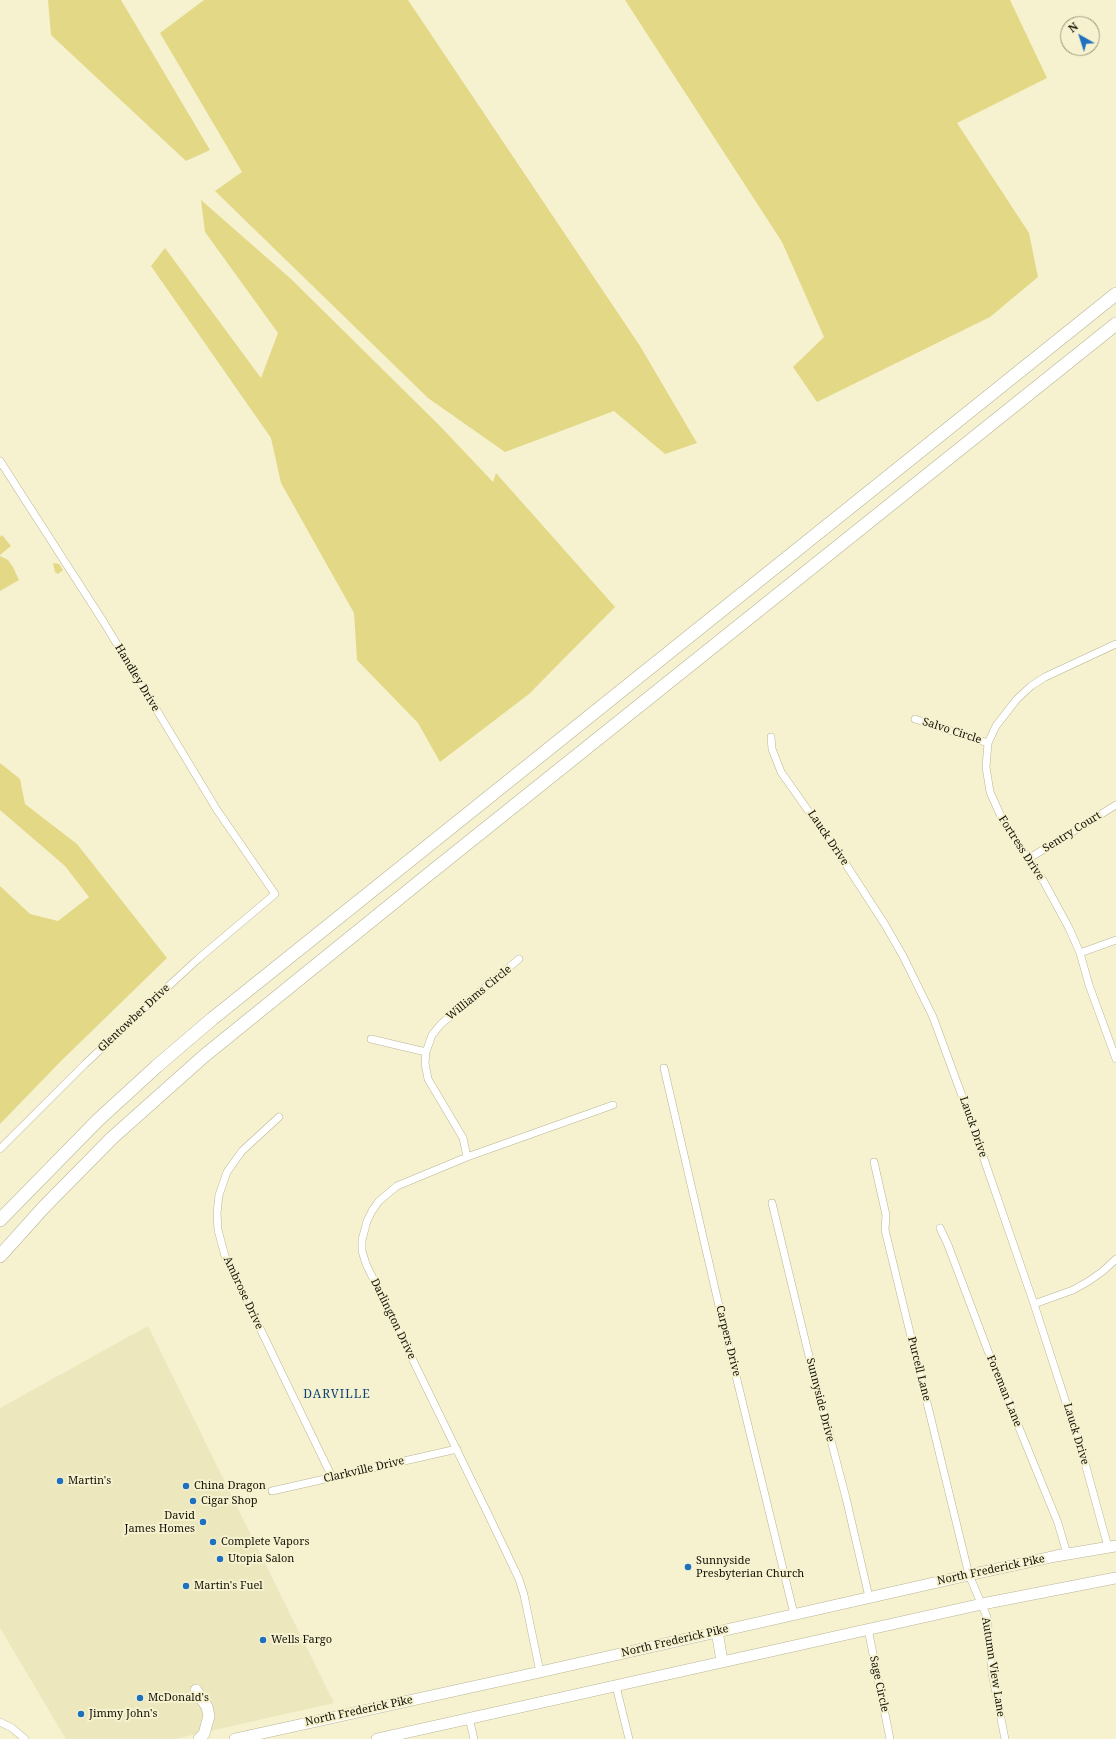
<!DOCTYPE html>
<style>
body{margin:0}
#map{position:relative;width:1116px;height:1739px;overflow:hidden;background:#f6f2d0;font-family:"Noto Serif",serif}
canvas{display:block}
.north{position:absolute;left:1060px;top:16px;width:40px;height:40px;box-sizing:border-box;background:#f6f2d0;border:1px solid #9b987f;border-radius:50%;rotate:321deg;font-size:11px;font-weight:700;line-height:16px;text-align:center;color:#131206}
.north::after{content:'';display:block;margin:auto;width:14px;height:18px;background:#1f71bf;clip-path:polygon(50% 0,100% 100%,50% 72%,0 100%)}
</style>
<div id="map">
<canvas width="1116" height="1739"></canvas>
<div class="north">N</div>
</div>
<script>
const context = document.querySelector('canvas').getContext('2d');
context.lineJoin = 'round';
function fill(path, color) { context.fillStyle = color; context.fill(path, 'evenodd'); }
const shape = rows => new Path2D(rows.map(r => 'M' + r).join(''));
function trace(path, color, width, dash) { context.strokeStyle = color; context.lineWidth = width; context.lineCap = dash ? 'butt' : 'round'; context.setLineDash(dash || []); context.stroke(path); }
function write(font, color, halo, rows, align = 'center') {
  context.font = font + ' "Noto Serif",serif'; context.lineWidth = 4; context.setLineDash([]); context.textBaseline = 'middle'; context.strokeStyle = halo; context.fillStyle = color; for (const [text, x, y, turn = 0] of rows) {
    context.save(); context.translate(x, y); context.rotate((+turn || 0) * Math.PI / 180); context.textAlign = isNaN(turn) ? turn : align; if (halo) context.strokeText(text, 0, 0); context.fillText(text, 0, 0); context.restore();
  }
}
fill(shape([
 [148,1326,334,1703,175,1739,66,1739,0,1628,0,1408]
]), '#ece7bd');
fill(shape([
 [48,0,121,0,210,150,186,161,51,35],
 [204,0,408,0,640,346,697,443,665,454,614,411,505,452,428,398,215,191,242,172,160,33],
 [625,0,1010,0,1047,78,957,123,1029,233,1038,277,990,317,817,402,793,367,824,337,782,242],
 [201,200,290,278,439,425,493,482,496,473,615,607,529,694,440,762,418,723,357,660,354,613,281,483,271,438,151,266,165,248,261,378,278,333,205,232],
 [2,535,11,546,0,555,0,537],
 [0,556,8,560,13,567,19,580,0,591],
 [53,563,59,564,63,570,58,574,55,572],
 [0,763,20,779,25,804,77,844,167,958,61,1061,0,1124,0,886,30,914,58,921,89,897,65,866,0,810]
]), '#e2d885');
const street = shape([
 [0,461,103,621,217,810,275,894,198,959,148,1005,85,1064,0,1149],
 [1116,644,1045,677,1031,686,1017,699,996,726,988,743,986,767,990,792,1003,821,1044,882,1069,928,1080,953,1089,985,1116,1059],
 [915,719,988,743],
 [771,737,772,749,781,772,845,863,884,923,903,956,933,1017,965,1104,1034,1304,1082,1452,1108,1547],
 [1028,859,1116,805],
 [1080,953,1116,940],
 [371,1039,426,1052],
 [664,1068,719,1306,794,1614],
 [279,1117,242,1151,227,1172,219,1195,217,1213,218,1230,225,1256,332,1477],
 [467,1157,463,1138,428,1079,425,1063,426,1052,432,1035,441,1024,519,959],
 [874,1162,886,1215,885,1230,969,1575,987,1617,992,1673,1005,1739],
 [772,1203,808,1352,846,1498,869,1597],
 [940,1228,948,1245,991,1359,1058,1523,1067,1554],
 [1034,1304,1073,1290,1089,1281,1103,1271,1116,1259],
 [272,1491,457,1449],
 [868,1629,890,1739],
 [540,1672,524,1595,519,1579,488,1514,366,1264,362,1251,362,1240,367,1221,372,1211,379,1201,397,1186,467,1157,613,1105],
 [616,1686,629,1739],
 [469,1718,474,1739],
 [0,1722,12,1728,25,1739]
]);
const primary = shape([
 [717,1631,722,1661],
 [196,1690,207,1707,209,1716,204,1734,199,1739],
 [235,1739,540,1672,969,1575,1056,1556,1116,1546],
 [377,1739,982,1604,1116,1578]
]);
const highway = shape([
 [0,1220,98,1120,157,1066,212,1019,1116,294],
 [0,1256,44,1207,112,1138,204,1056,424,878,1116,324]
]);
trace(street, '#b9b594', 8);
trace(primary, '#b9b594', 12);
trace(highway, '#b9b594', 14);
trace(street, '#fff', 7);
trace(primary, '#fff', 11);
trace(highway, '#fff', 13);
for (const [x, y, r, color] of [
 [60,1481,4,"#1f71bf"],
 [186,1486,4,"#1f71bf"],
 [193,1501,4,"#1f71bf"],
 [203,1522,4,"#1f71bf"],
 [213,1542,4,"#1f71bf"],
 [220,1559,4,"#1f71bf"],
 [688,1567,4,"#1f71bf"],
 [186,1586,4,"#1f71bf"],
 [263,1640,4,"#1f71bf"],
 [140,1698,4,"#1f71bf"],
 [81,1714,4,"#1f71bf"]
]) { const dot = new Path2D(); dot.arc(x, y, r, 0, 2 * Math.PI); context.fillStyle = color; context.fill(dot); trace(dot, '#f6f2d0', 1.5); }
write('11px', '#131206', '#f6f2d0', [
 ["Handley Drive",137,678,59],
 ["Salvo Circle",952,731,18],
 ["Sentry Court",1072,832,-32],
 ["Lauck Drive",828,838,56],
 ["Fortress Drive",1021,848,57],
 ["Williams Circle",479,993,-39],
 ["Glentowber Drive",134,1018,-43],
 ["Lauck Drive",973,1127,71],
 ["Ambrose Drive",243,1293,65],
 ["Darlington Drive",393,1319,64],
 ["Carpers Drive",728,1341,76],
 ["Purcell Lane",919,1369,76],
 ["Foreman Lane",1004,1391,68],
 ["Sunnyside Drive",820,1400,76],
 ["Lauck Drive",1076,1434,73],
 ["Clarkville Drive",364,1470,-13],
 ["North Frederick Pike",991,1570,-12],
 ["North Frederick Pike",675,1641,-13],
 ["Autumn View Lane",993,1667,81],
 ["Sage Circle",879,1684,78],
 ["North Frederick Pike",359,1711,-12]
]);
write('11px', '#131206', '#f6f2d0', [
 ["Martin's",68,1481],
 ["China Dragon",194,1486],
 ["Cigar Shop",201,1501],
 ["David",195,1516,"right"],
 ["James Homes",195,1529,"right"],
 ["Complete Vapors",221,1542],
 ["Utopia Salon",228,1559],
 ["Sunnyside",696,1561],
 ["Presbyterian Church",696,1574],
 ["Martin's Fuel",194,1586],
 ["Wells Fargo",271,1640],
 ["McDonald's",148,1698],
 ["Jimmy John's",89,1714]
], 'left');
context.letterSpacing = '1px';
write('12px', '#0e4274', '#f6f2d0', [
 ["DARVILLE",337,1395]
]);
context.letterSpacing = '0px';
</script>
